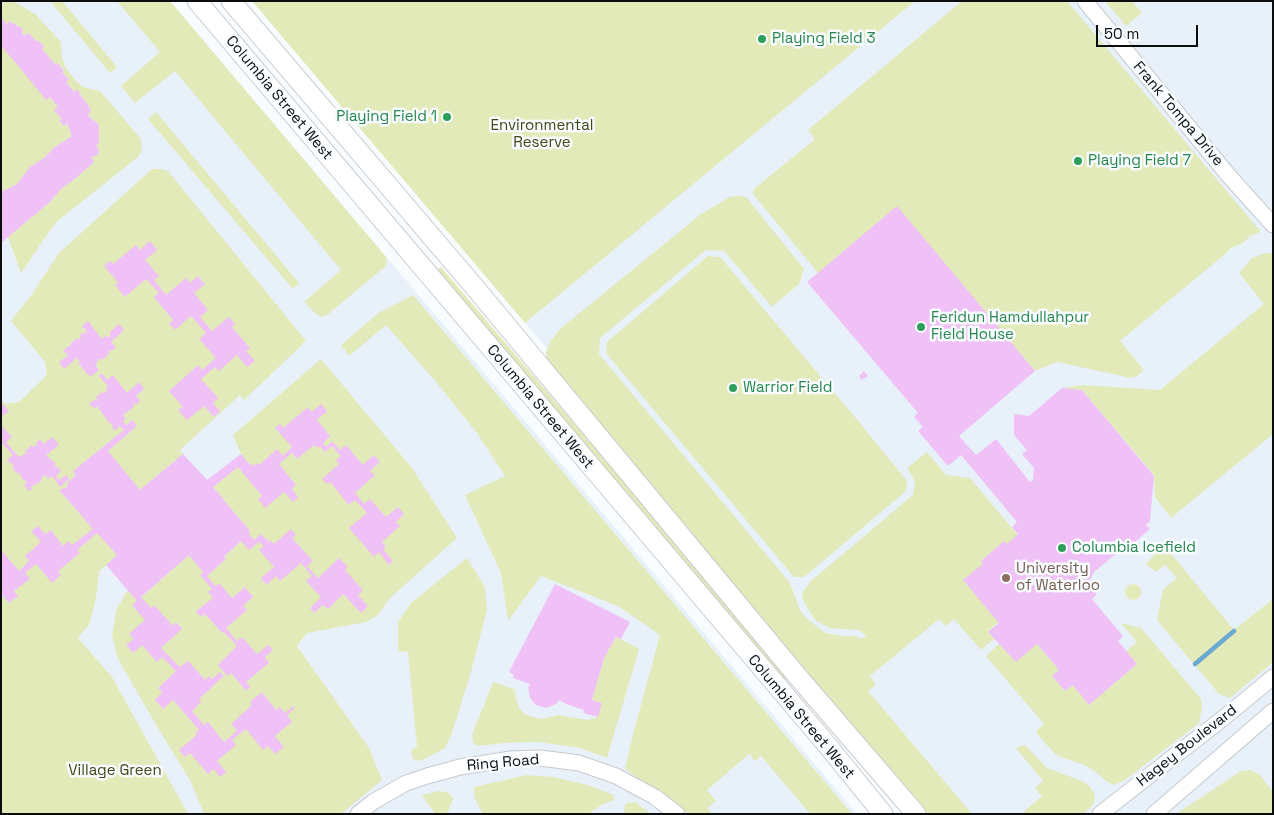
<!DOCTYPE html>
<style>
body{margin:0}
#map{position:relative;width:1274px;height:815px;overflow:hidden;background:#f8fcff;font-family:"Space Grotesk",sans-serif}
canvas{display:block}
.frame{position:absolute;inset:0;border:2px solid #0b0c0e;pointer-events:none}
.scale{position:absolute;left:1096px;top:25px;width:102px;height:22px;box-sizing:border-box;border:2px solid #0b0c0e;border-top:0;padding-left:6px;font-size:15px;line-height:18px;white-space:nowrap;color:#0b0c0e;-webkit-text-stroke:4px #f8fcff;paint-order:stroke}
</style>
<div id="map">
<canvas width="1274" height="815"></canvas>
<div class="frame"></div>
<div class="scale">50 m</div>
</div>
<script>
const context = document.querySelector('canvas').getContext('2d');
context.lineJoin = 'round';
function fill(path, color) { context.fillStyle = color; context.fill(path, 'evenodd'); }
const shape = rows => new Path2D(rows.map(r => 'M' + r).join(''));
function trace(path, color, width, dash) { context.strokeStyle = color; context.lineWidth = width; context.lineCap = dash ? 'butt' : 'round'; context.setLineDash(dash || []); context.stroke(path); }
function write(font, color, halo, rows, align = 'center') {
  context.font = font + ' "Space Grotesk",sans-serif'; context.lineWidth = 5; context.setLineDash([]); context.textBaseline = 'middle'; context.strokeStyle = halo; context.fillStyle = color; for (const [text, x, y, turn = 0] of rows) {
    context.save(); context.translate(x, y); context.rotate((+turn || 0) * Math.PI / 180); context.textAlign = isNaN(turn) ? turn : align; if (halo) context.strokeText(text, 0, 0); context.fillText(text, 0, 0); context.restore();
  }
}
fill(shape([
 [1,1,170,1,857,814,1,814],
 [255,1,1273,1,1273,814,938,814]
]), '#e8f1fa');
fill(shape([
 [1,1,13,1,35,14,61,42,62,57,65,67,76,81,83,87,100,91,141,139,142,150,138,157,55,223,21,273,8,237,50,202,61,189,77,177,94,162,91,157,98,155,99,150,96,145,99,143,99,125,88,115,91,110,77,90,74,92,66,82,69,80,62,72,64,70,58,63,56,65,42,49,44,47,38,40,36,42,29,33,25,36,22,32,23,29,9,21,7,25,1,17],
 [50,1,62,1,117,67,110,73],
 [117,1,170,1,387,258,386,266,327,315,321,317,315,313,304,302,341,270,175,71,135,103,121,86,160,52],
 [252,1,915,1,525,323],
 [962,1,1067,1,1261,232,1250,236,1243,243,1231,248,1224,255,1120,341,1144,370,1137,376,1131,378,1057,362,1035,371,897,207,818,273,753,194,754,189,815,139,808,130],
 [1105,1,1132,1,1142,13,1126,26],
 [1,45,58,107,55,110,62,119,59,120,64,126,67,123,72,136,55,147,44,158,30,167,17,184,1,192],
 [156,112,299,283,293,289,148,119],
 [152,169,162,169,168,171,306,341,244,400,240,395,180,450,183,454,140,490,73,471,76,475,67,487,60,490,117,555,99,572,96,598,89,625,78,638,112,677,188,814,1,814,1,401,6,404,19,402,44,378,47,373,45,362,11,321,32,294,59,253],
 [739,196,746,197,804,269,799,284,772,307,724,251,706,250,600,338,599,354,790,583,800,610,806,618,825,633,843,636,855,636,862,639,866,635,859,630,829,628,815,620,804,602,802,596,804,590,811,581,913,495,915,481,907,468,927,452,946,475,970,478,1053,577,988,631,994,639,981,650,954,619,946,626,939,619,870,676,876,685,868,691,972,814,927,814,547,363,546,352,550,342,560,329,701,214,730,197],
 [1265,253,1273,253,1273,434,1171,518,1155,497,1154,475,1082,390,1062,388,1083,385,1160,390,1264,304,1239,273,1252,258],
 [708,256,720,257,859,422,907,481,906,491,804,577,794,577,606,353,607,342],
 [441,267,786,673,788,676,786,679,784,681,436,274,437,269],
 [413,295,852,814,810,814,761,756,755,761,749,754,707,790,716,801,707,808,712,814,689,814,625,769,632,738,660,635,618,606,541,576,508,621,501,573,465,495,505,476,477,433,437,383,386,325,349,356,341,345,380,312],
 [321,359,412,468,457,538,389,599,378,615,366,622,307,633,297,646,369,748,382,780,341,814,204,814,191,782,155,723,118,659,112,635,117,608,128,590,137,601,189,555,207,576,226,559,224,557,249,534,250,531,213,487,238,467,241,471,249,464,241,454,233,435],
 [1164,545,1234,630,1273,599,1273,662,1230,698,1219,694,1161,625,1157,619,1163,590,1177,578,1165,565,1156,572,1146,564],
 [467,558,485,587,487,610,471,672,452,733,445,748,421,761,413,759,411,750,417,747,408,652,398,651,398,622,411,603],
 '1125 592a8 8 0 1 1 16 0a8 8 0 1 1-16 0Z',
 [1121,623,1141,628,1201,699,1202,708,1199,723,1125,780,1114,785,1106,781,1096,772,1085,765,1063,758,1055,754,1044,742,1037,734,1037,730,1044,724,986,656,1000,643,1037,644,1059,670,1052,676,1065,691,1073,685,1089,705,1137,664,1126,651,1137,642],
 [616,637,639,649,607,758,580,748,538,742,504,743,478,746,473,743,472,735,493,682,514,689,519,708,526,715,541,719,559,715,588,720,598,717,601,703,592,700,604,658],
 [1023,745,1026,746,1047,768,1082,781,1089,786,1094,793,1095,800,1092,806,1083,814,1021,814,1042,796,1035,788,1043,781,1016,748],
 [1251,770,1260,775,1273,792,1273,814,1176,814,1241,771],
 [527,775,553,777,588,785,614,795,614,800,601,805,589,814,483,814,474,797,474,787],
 [438,791,446,792,450,794,453,799,447,814,435,814,422,795],
 [635,802,651,814,624,814,625,804]
]), '#e2eab9');
trace(shape([
 [1195,664,1234,631]
]), '#6aa9d2', 4.5);
fill(shape([
 [1,17,7,25,9,21,23,29,22,32,25,36,29,33,36,42,38,40,44,47,42,49,56,65,58,63,64,71,62,72,69,80,66,82,74,92,77,89,91,110,88,115,99,125,99,143,96,145,99,150,98,155,91,157,94,162,77,177,61,189,50,202,1,243,1,192,17,184,30,167,44,158,55,147,72,136,67,123,64,126,59,120,62,119,54,110,58,107,50,97,46,100,1,45],
 [897,206,1035,371,959,436,976,455,996,439,1030,482,1033,480,1034,468,1022,454,1027,450,1014,435,1014,414,1029,416,1062,388,1082,390,1154,476,1150,521,1146,525,1150,529,1120,555,1118,552,1094,572,1090,580,1090,584,1097,594,1092,599,1123,636,1118,641,1137,664,1089,705,1073,685,1065,691,1052,676,1059,670,1037,644,1016,662,988,632,999,623,963,580,983,564,981,561,1004,541,1007,544,1018,534,1012,527,1017,522,961,455,948,466,918,431,923,427,914,417,918,413,807,282],
 [150,241,157,250,145,260,159,276,154,280,166,295,186,278,190,283,198,276,205,284,194,293,208,310,200,317,212,331,229,317,235,324,232,327,250,348,246,351,255,361,247,367,237,355,219,371,215,367,201,379,218,398,213,403,220,411,214,417,204,406,187,420,178,410,183,407,169,391,198,365,202,370,216,358,199,339,206,333,191,316,175,330,169,323,173,320,154,297,159,293,146,279,125,297,115,285,118,282,104,266,110,261,113,264,136,245,140,250],
 [88,321,102,339,106,335,108,338,111,335,109,333,119,324,124,330,111,342,116,348,108,352,109,354,102,360,101,358,97,361,98,362,95,365,99,370,90,377,78,363,80,362,77,358,64,369,59,362,68,355,63,350,71,345,70,344,77,338,78,340,81,337,80,335,83,332,84,334,87,332,82,326],
 [864,371,868,376,862,380,859,376],
 [102,373,107,380,113,375,127,393,139,382,144,389,136,396,140,401,137,404,136,403,133,406,134,407,123,415,126,419,123,421,126,425,132,420,137,426,108,451,140,490,183,454,207,480,241,454,249,464,250,463,253,466,257,463,259,465,277,449,283,456,292,447,275,428,280,424,283,428,308,407,312,412,321,404,327,411,317,420,330,436,323,443,326,447,332,441,340,450,346,445,363,465,374,455,380,462,370,471,375,475,355,493,364,504,370,499,386,517,398,507,404,514,396,522,400,526,382,542,386,546,383,549,393,561,389,565,379,552,374,557,349,528,367,513,355,500,349,505,330,482,327,484,322,479,339,464,336,460,341,456,332,446,324,452,320,446,317,448,314,445,297,459,292,453,279,464,296,485,292,489,298,497,293,502,284,492,265,508,258,499,262,496,238,467,213,487,250,531,249,534,254,540,261,534,269,542,270,540,274,544,291,529,296,535,292,538,313,561,307,566,318,578,339,558,348,567,345,570,363,590,358,595,368,606,361,613,343,594,328,609,323,605,314,613,310,608,321,597,306,581,312,576,301,563,280,581,276,576,266,585,261,578,274,567,259,550,264,546,259,542,249,550,241,541,224,557,226,559,207,576,215,586,219,583,232,598,245,587,253,597,243,606,247,610,226,628,237,641,242,637,257,654,268,645,273,650,265,657,269,663,246,682,250,687,246,691,231,673,227,676,218,665,237,646,224,632,222,633,205,614,201,617,196,611,213,598,208,592,212,589,200,575,203,572,189,555,141,597,151,608,154,605,173,626,176,622,182,629,161,648,180,667,188,661,205,680,209,676,212,679,220,672,224,676,199,699,201,702,192,711,204,725,208,722,224,742,237,731,231,724,252,705,250,702,262,692,276,710,280,707,285,713,294,706,295,708,287,715,292,722,275,736,284,747,275,754,268,746,263,750,246,729,232,740,236,745,217,761,226,772,220,777,214,769,208,774,190,753,185,757,179,750,197,735,195,733,199,730,173,700,163,709,155,700,162,693,158,688,176,671,162,657,157,662,142,645,133,653,126,645,134,639,129,634,145,620,132,605,137,601,106,565,117,555,97,533,77,550,80,553,58,571,61,575,52,583,36,564,25,573,30,579,14,591,18,596,9,603,1,594,1,550,19,571,29,561,25,556,41,542,31,531,38,526,45,534,51,530,63,546,69,541,72,545,93,529,59,490,67,487,68,482,76,475,73,471,124,430,120,426,115,431,112,427,113,426,110,422,109,423,97,406,94,409,89,403,97,399,96,397,102,392,103,394,107,390,106,389,108,386,99,376],
 [3,404,9,411,1,417,1,405],
 [1,425,12,437,6,442,19,457,27,453,25,451,32,445,34,447,37,444,36,443,40,439,44,444,52,437,59,445,46,455,56,464,54,465,57,468,58,467,61,471,56,476,59,480,66,475,69,479,60,487,52,476,48,479,45,475,41,478,42,480,36,485,35,484,31,487,32,489,29,491,24,485,27,482,25,480,23,481,19,472,18,474,12,468,14,467,11,462,10,464,7,460,13,455,1,442],
 [555,584,630,622,621,639,616,637,604,658,592,700,602,703,598,717,583,713,584,710,566,704,559,700,556,704,546,708,536,705,530,698,528,688,530,684,513,678,514,675,509,672]
]), '#f0c1f6');
const minor = shape([
 [1085,1,1229,176,1273,225],
 [358,814,373,802,406,783,427,776,460,767,511,759,540,758,579,763,616,776,655,797,677,814],
 [1100,814,1226,716,1273,677],
 [1154,814,1273,711]
]);
const major = shape([
 [197,1,828,746,883,814],
 [231,1,477,290,799,678,916,814]
]);
trace(minor, '#c7cacd', 17);
trace(major, '#c7cacd', 21);
trace(minor, '#fff', 15);
trace(major, '#fff', 19);
for (const [x, y, r, color] of [
 [762,39,5,"#2e9e5b"],
 [447,117,5,"#2e9e5b"],
 [1078,161,5,"#2e9e5b"],
 [921,327,5,"#2e9e5b"],
 [733,388,5,"#2e9e5b"],
 [1062,548,5,"#2e9e5b"],
 [1006,578,5,"#8d6e63"]
]) { const dot = new Path2D(); dot.arc(x, y, r, 0, 2 * Math.PI); context.fillStyle = color; context.fill(dot); trace(dot, '#f8fcff', 2); }
write('15px', '#27864d', '#f8fcff', [
 ["Playing Field 3",772,39],
 ["Playing Field 1",437,117,"right"],
 ["Playing Field 7",1088,161],
 ["Feridun Hamdullahpur",931,318],
 ["Field House",931,335],
 ["Warrior Field",743,388],
 ["Columbia Icefield",1072,548]
], 'left');
write('15px', '#0b0c0e', '#f8fcff', [
 ["Columbia Street West",279,98,50],
 ["Frank Tompa Drive",1178,114,50],
 ["Columbia Street West",540,407,50],
 ["Columbia Street West",801,717,50],
 ["Hagey Boulevard",1187,746,-38],
 ["Ring Road",503,763,-5]
]);
write('15px', '#424715', '#f8fcff', [
 ["Environmental",542,126],
 ["Reserve",542,143],
 ["Village Green",115,771]
]);
write('15px', '#785e54', '#f8fcff', [
 ["University",1016,569],
 ["of Waterloo",1016,586]
], 'left');
</script>
